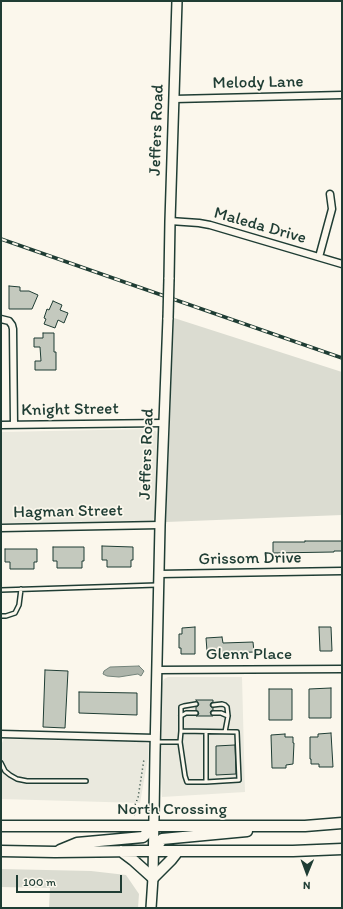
<!DOCTYPE html>
<style>
body{margin:0}
#map{position:relative;width:343px;height:909px;overflow:hidden;background:#fbf7ec;font-family:Itim,sans-serif}
canvas{display:block}
.frame{position:absolute;inset:0;border:2px solid #1f3d34;pointer-events:none}
.north{position:absolute;left:287px;top:853px;width:40px;height:40px;-webkit-text-stroke:3px #fbf7ec;paint-order:stroke;rotate:181deg;font-size:11px;font-weight:700;line-height:16px;text-align:center;color:#1f3d34}
.north::after{content:'';display:block;margin:auto;width:14px;height:18px;background:#1f3d34;clip-path:polygon(50% 0,100% 100%,50% 72%,0 100%)}
.scale{position:absolute;left:16px;top:875px;width:106px;height:18px;box-sizing:border-box;border:2px solid #1f3d34;border-top:0;padding-left:5px;font-size:12px;line-height:14px;white-space:nowrap;color:#1f3d34;-webkit-text-stroke:3px #fbf7ec;paint-order:stroke}
</style>
<div id="map">
<canvas width="343" height="909"></canvas>
<div class="frame"></div>
<div class="north">N</div>
<div class="scale">100 m</div>
</div>
<script>
const context = document.querySelector('canvas').getContext('2d');
context.lineJoin = 'round';
function fill(path, color) { context.fillStyle = color; context.fill(path, 'evenodd'); }
const shape = rows => new Path2D(rows.map(r => 'M' + r).join(''));
function trace(path, color, width, dash) { context.strokeStyle = color; context.lineWidth = width; context.lineCap = dash ? 'butt' : 'round'; context.setLineDash(dash || []); context.stroke(path); }
function write(font, color, halo, rows, align = 'center') {
  context.font = font + ' Itim,sans-serif'; context.lineWidth = 3.5; context.setLineDash([]); context.textBaseline = 'middle'; context.strokeStyle = halo; context.fillStyle = color; for (const [text, x, y, turn = 0] of rows) {
    context.save(); context.translate(x, y); context.rotate((+turn || 0) * Math.PI / 180); context.textAlign = isNaN(turn) ? turn : align; if (halo) context.strokeText(text, 0, 0); context.fillText(text, 0, 0); context.restore();
  }
}
fill(shape([
 [148,429,156,431,157,436,155,516,153,520,149,522,1,523,1,432],
 [168,677,242,677,245,792,162,797,160,760,162,684,164,679],
 [4,739,142,742,149,744,148,758,140,803,1,799,1,745]
]), '#eae9de');
fill(shape([
 [174,318,342,372,342,515,166,522],
 [1,869,91,871,126,875,139,894,138,908,49,908,50,888,1,887]
]), '#dbdcd1');
const water = shape([
 [139,666,144,671,141,676,138,674,119,677,107,676,103,674,104,671,110,667,139,666]
]);
fill(water, '#adb4aa');
trace(water, '#74847b', 1);
const building = shape([
 [9,286,20,287,20,291,29,291,38,295,32,309,9,309,9,286],
 [53,301,62,305,60,310,68,313,64,323,58,320,55,328,44,324,46,319,44,318,47,309,49,310,53,301],
 [43,333,54,333,54,352,56,352,56,370,35,370,35,361,41,361,40,347,34,347,34,338,43,338,43,333],
 [305,541,342,541,342,551,334,551,334,552,273,553,273,542,305,542,305,541],
 [102,546,133,547,133,560,131,560,131,567,107,567,107,560,102,560,102,546],
 [53,547,84,547,84,561,82,561,82,568,57,568,57,561,53,561,53,547],
 [5,549,37,549,37,562,34,562,34,569,10,569,10,562,5,562,5,549],
 [195,627,195,654,181,654,181,648,179,648,179,634,182,634,182,628,195,627],
 [319,627,331,627,332,651,320,651,319,627],
 [222,637,223,643,253,642,254,652,230,653,230,652,210,654,210,650,207,651,206,638,222,637],
 [45,670,68,671,65,728,43,727,45,670],
 [331,688,331,718,309,718,309,689,331,688],
 [269,689,292,689,292,720,269,720,269,689],
 [79,692,137,693,137,715,79,713,79,692],
 [196,700,213,700,213,702,211,703,210,705,211,707,213,708,213,710,211,711,210,713,213,716,196,716,198,715,199,713,196,710,196,707,198,706,199,704,196,700],
 [331,733,333,767,319,767,319,764,311,764,311,759,310,759,310,737,318,737,318,734,331,733],
 [285,734,285,737,293,737,293,743,294,743,293,764,286,765,286,768,272,768,271,735,285,734],
 [235,745,236,774,216,775,216,746,235,745]
]);
fill(building, '#c4c9be');
trace(building, '#1f3d34', 1);
const lane = shape([
 [1,590,157,585],
 [1,616,6,616,15,613,19,605,21,589],
 [213,705,222,704,225,705,227,707,228,716,225,732],
 [213,713,221,713,228,716],
 [181,716,186,713,196,713],
 [181,731,237,732,239,780,206,782,187,782,185,776,180,742,181,731],
 [181,731,181,707,184,706,196,704],
 [157,742,180,742],
 [1,763,5,771,10,775,17,779,27,781,86,781],
 [206,782,206,732]
]);
const street = shape([
 [174,99,342,95],
 [170,221,199,223,210,225,342,264],
 [319,257,332,209,330,194],
 [1,319,9,321,12,325,13,329,14,425],
 [1,425,164,423],
 [1,528,160,525],
 [159,574,342,571],
 [157,670,342,669],
 [1,734,155,738]
]);
const secondary = shape([
 [169,279,170,221,177,1],
 [151,908,153,878,155,753,160,525,168,318]
]);
const primary = shape([
 [1,826,305,826,342,823],
 [60,850,77,843,143,837,154,826],
 [1,851,55,852,140,851,293,851,342,849],
 [121,851,133,860,153,878,171,860,178,851],
 [154,851,162,839,247,831]
]);
trace(lane, '#1f3d34', 6);
trace(street, '#1f3d34', 9);
trace(secondary, '#1f3d34', 12);
trace(primary, '#1f3d34', 13);
trace(shape([
 [135,815,132,810,134,807,138,798,144,759]
]), '#1f3d34', 1.5, [1, 3]);
trace(lane, '#fbf7ec', 3);
trace(street, '#fbf7ec', 6);
trace(secondary, '#fbf7ec', 9);
trace(primary, '#fbf7ec', 10);
const rail = shape([
 [1,239,342,358]
]);
trace(rail, '#1f3d34', 3.5);
trace(rail, '#fbf7ec', 2, [6]);
const secondaryBridge = shape([
 [168,318,169,279]
]);
trace(secondaryBridge, '#1f3d34', 12, []);
trace(secondaryBridge, '#fbf7ec', 9);
write('17px', '#1f3d34', '#fbf7ec', [
 ["Melody Lane",258,83,-1],
 ["Jeffers Road",157,130,-88],
 ["Maleda Drive",260,226,16],
 ["Knight Street",70,410,-1],
 ["Jeffers Road",147,454,-88],
 ["Hagman Street",68,512,-1],
 ["Grissom Drive",250,559,-1],
 ["Glenn Place",249,655],
 ["North Crossing",172,810]
]);
</script>
